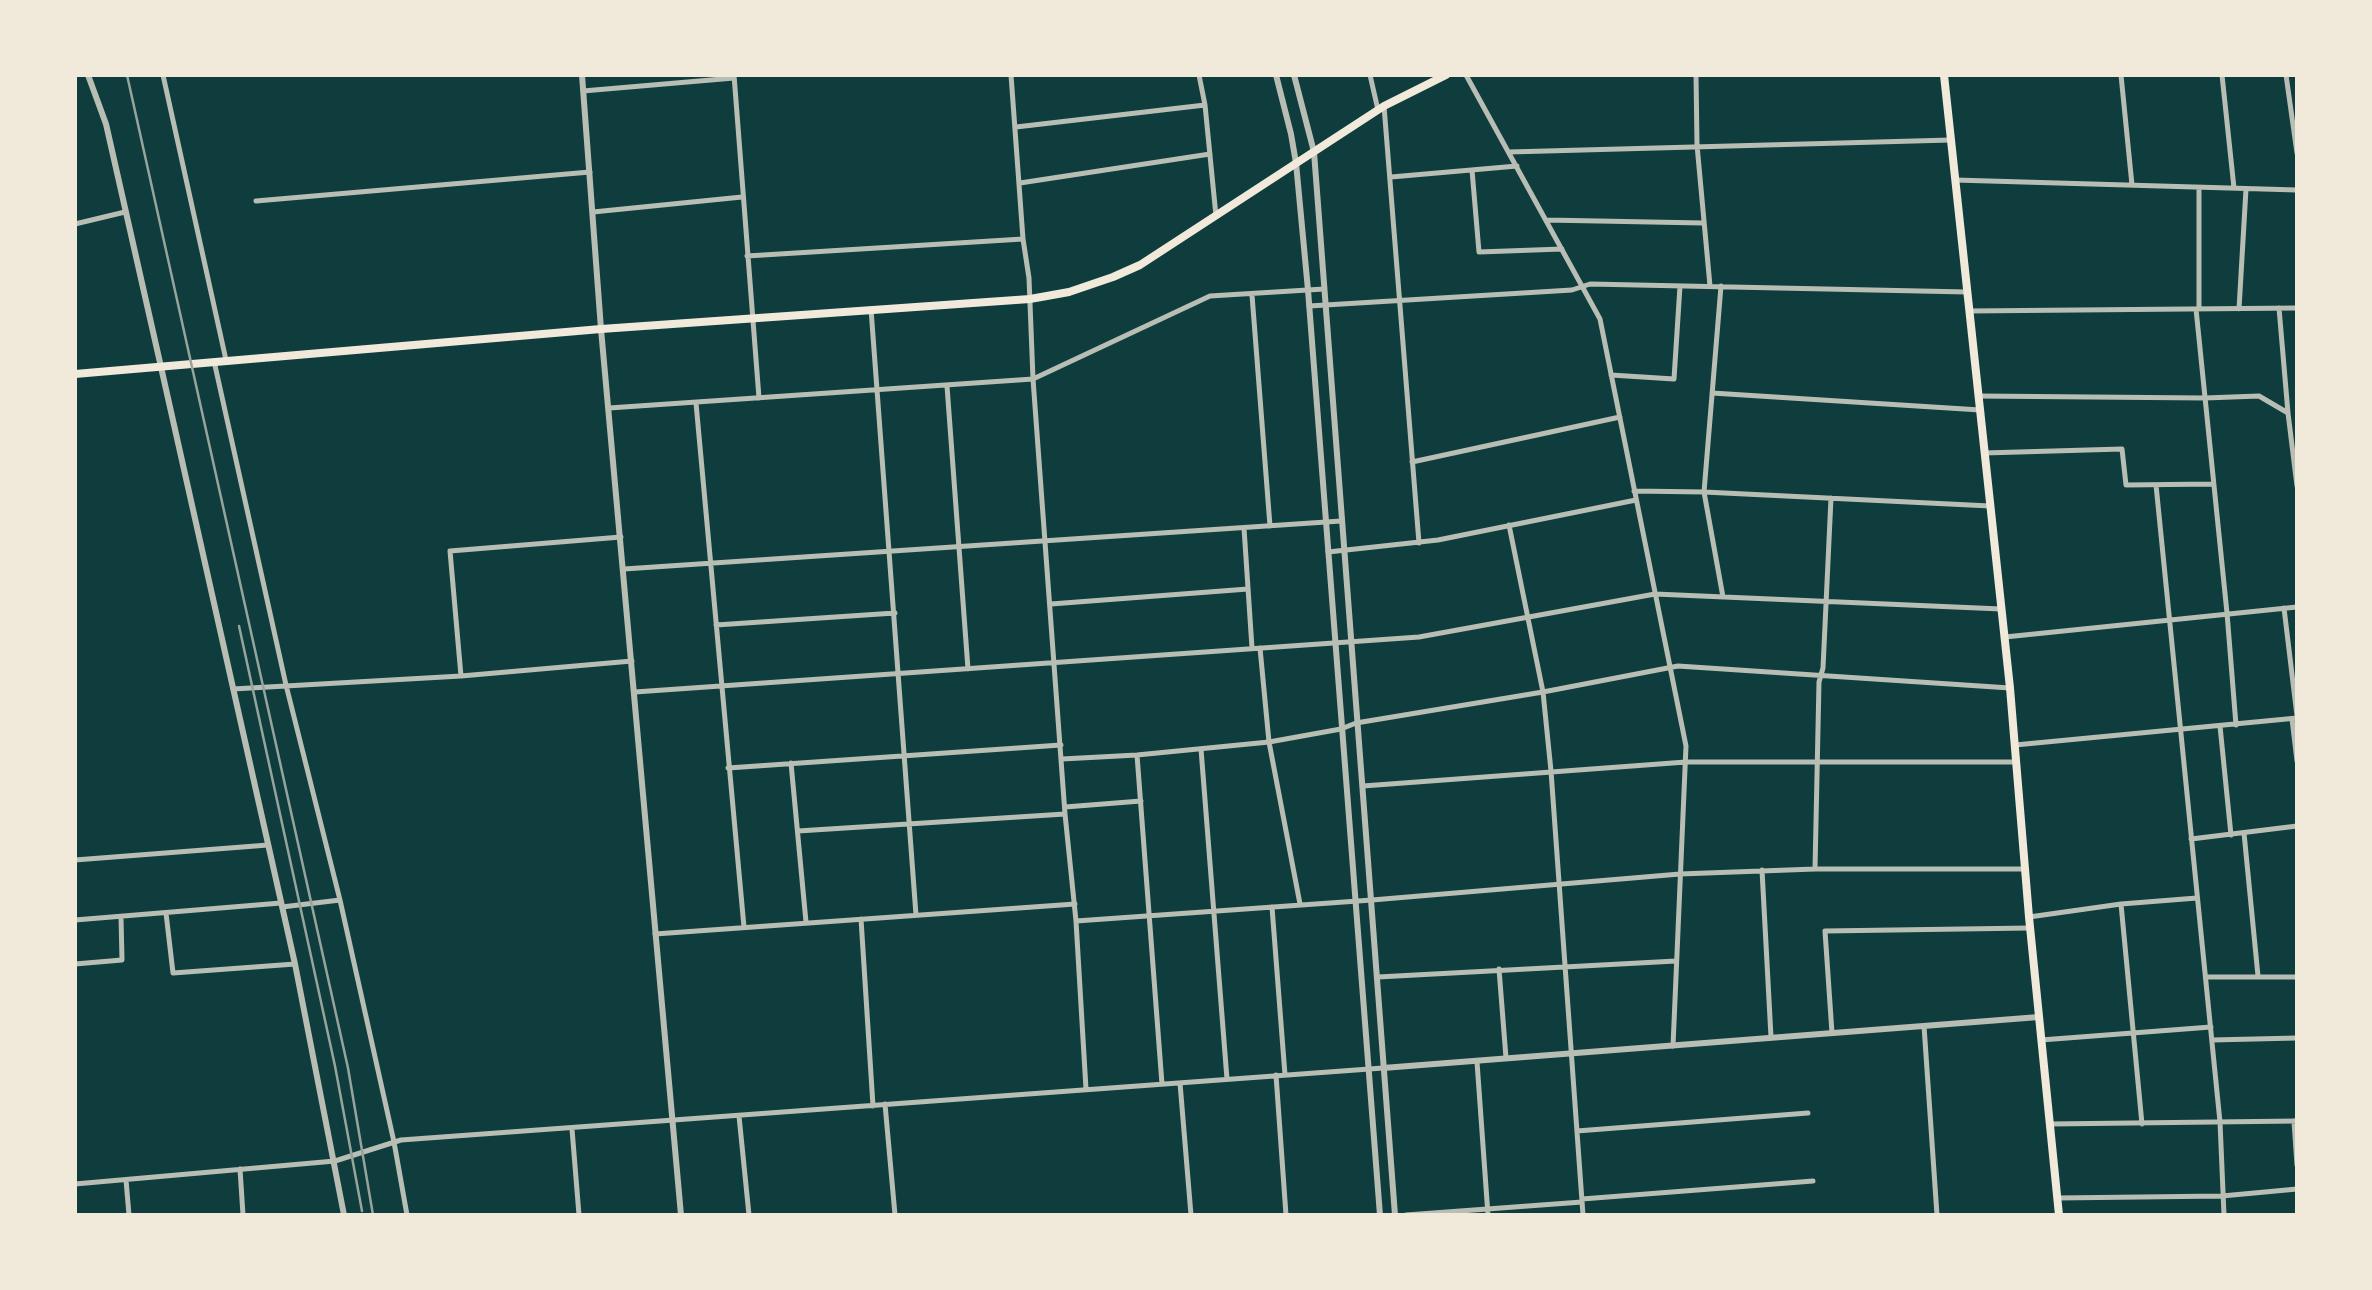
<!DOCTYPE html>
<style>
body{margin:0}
#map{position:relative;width:2372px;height:1290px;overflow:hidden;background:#0f3d3e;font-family:"Archivo Narrow",sans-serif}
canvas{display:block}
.frame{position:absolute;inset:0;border:77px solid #f1e9da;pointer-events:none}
</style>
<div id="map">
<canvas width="2372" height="1290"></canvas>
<div class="frame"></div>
</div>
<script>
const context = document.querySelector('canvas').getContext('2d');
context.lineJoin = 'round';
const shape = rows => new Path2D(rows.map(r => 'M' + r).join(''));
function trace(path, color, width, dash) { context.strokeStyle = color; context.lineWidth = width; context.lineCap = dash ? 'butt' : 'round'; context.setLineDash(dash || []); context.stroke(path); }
trace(shape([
 [163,75,226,360],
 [734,75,759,398],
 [1011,75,1023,239,1029,278,1033,379,1065,814,1076,921,1086,1089],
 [1199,75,1205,105,1216,216],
 [1370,75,1378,110],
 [1466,75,1600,319,1686,746,1673,1046],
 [1696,75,1697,145,1710,286],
 [2121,75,2132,185],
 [2222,75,2234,188],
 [2286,75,2297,153],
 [583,91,734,78],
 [1384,106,1419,543],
 [1016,127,1205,105],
 [1509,152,1951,140],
 [1472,170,1479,252,1562,249],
 [1391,177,1517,166],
 [1955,180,2297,190],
 [1020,183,1210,154],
 [256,201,590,172],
 [593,212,742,197],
 [1546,220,1703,223],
 [75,224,125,212],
 [747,256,1023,239],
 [1721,286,1704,492,1723,597],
 [1252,295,1270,526],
 [1309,306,1572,290,1590,284,1967,292],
 [2279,308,2288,413],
 [871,309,916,915],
 [2196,309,2227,613,2236,725],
 [2199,309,2199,188],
 [2239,309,2246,189],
 [1969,311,2297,308],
 [214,361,286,685,340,900,394,1142,407,1215],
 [1611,375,1674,379,1680,286],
 [947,386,968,669],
 [1712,393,1980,410],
 [1978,396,2205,398,2259,396,2288,413,2297,486],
 [696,403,744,927],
 [609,408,1033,379,1210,296,1324,289],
 [1984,453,2122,449,2126,485,2213,484],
 [1412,462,1620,417],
 [2156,485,2220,1122,2224,1215],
 [1634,491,1704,492,1990,506],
 [1509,525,1543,692,1551,771,1583,1215],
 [1244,528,1252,648],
 [1328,552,1438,540,1636,500],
 [624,569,1341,521],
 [1051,604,1248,589],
 [2284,608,2297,716],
 [716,625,895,613],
 [2005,637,2297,607],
 [1260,648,1269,742,1300,904],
 [461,676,450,551,621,537],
 [233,689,461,676,632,661],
 [635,692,1419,637,1655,594,2001,609],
 [2292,719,2297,761],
 [2220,726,2231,835],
 [2015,745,2297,718],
 [1201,749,1227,1079],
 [1137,755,1162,1084],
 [1062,759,1137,755,1269,742,1341,729,1356,723,1543,692,1678,666,2010,688],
 [791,763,806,922],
 [728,768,1061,745],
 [1363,786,1686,762,2017,762],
 [1065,807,1141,801],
 [798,831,1065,814],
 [2244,833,2258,976],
 [2191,839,2297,826],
 [75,860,268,845],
 [1815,869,1819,682,1823,668,1831,498],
 [1762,870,1771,1037],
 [2121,904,2142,1124],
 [282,907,340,900],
 [1272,907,1285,1075],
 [166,913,173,973,295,964],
 [2029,917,2121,904,2197,898],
 [861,919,873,1106],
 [75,920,281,903],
 [1076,921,1372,900,1680,874,1815,869,2025,869],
 [655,934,1075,904],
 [75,964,122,960,121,917],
 [1499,969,1506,1058],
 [1378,977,1676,961],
 [2206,977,2297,977],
 [1924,1026,1937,1215],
 [1832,1033,1825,931,2030,928],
 [2041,1040,2211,1027],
 [2212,1040,2297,1038],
 [1477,1062,1488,1215],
 [1276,1075,1286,1215],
 [1180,1083,1191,1215],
 [885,1104,895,1215],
 [739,1116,749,1215],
 [2294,1121,2297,1165],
 [2050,1124,2297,1121],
 [572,1129,579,1215],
 [1577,1131,1808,1113],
 [240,1169,243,1215],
 [126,1180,129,1215],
 [75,1184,335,1161,401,1140,1383,1068],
 [2057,1198,2222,1196,2297,1189],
 [1582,1199,1813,1181],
 [1406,1215,1582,1202]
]), '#b8beb3', 5);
trace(shape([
 [88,75,106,124,161,367,295,964,344,1215],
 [582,75,601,329,681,1215],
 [1276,75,1291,134,1296,163,1308,290,1380,1215],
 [1294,75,1314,152,1395,1215],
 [1383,1068,2039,1017]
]), '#b8beb3', 6);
trace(shape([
 [1944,75,2010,688,2029,917,2059,1215],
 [75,374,601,329,1030,299,1069,292,1113,277,1140,265,1384,106,1446,75]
]), '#f1e9da', 8);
trace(shape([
 [127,75,348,1068,373,1215],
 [239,626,335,1066,362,1211]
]), '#97a49c', 2.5);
</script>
